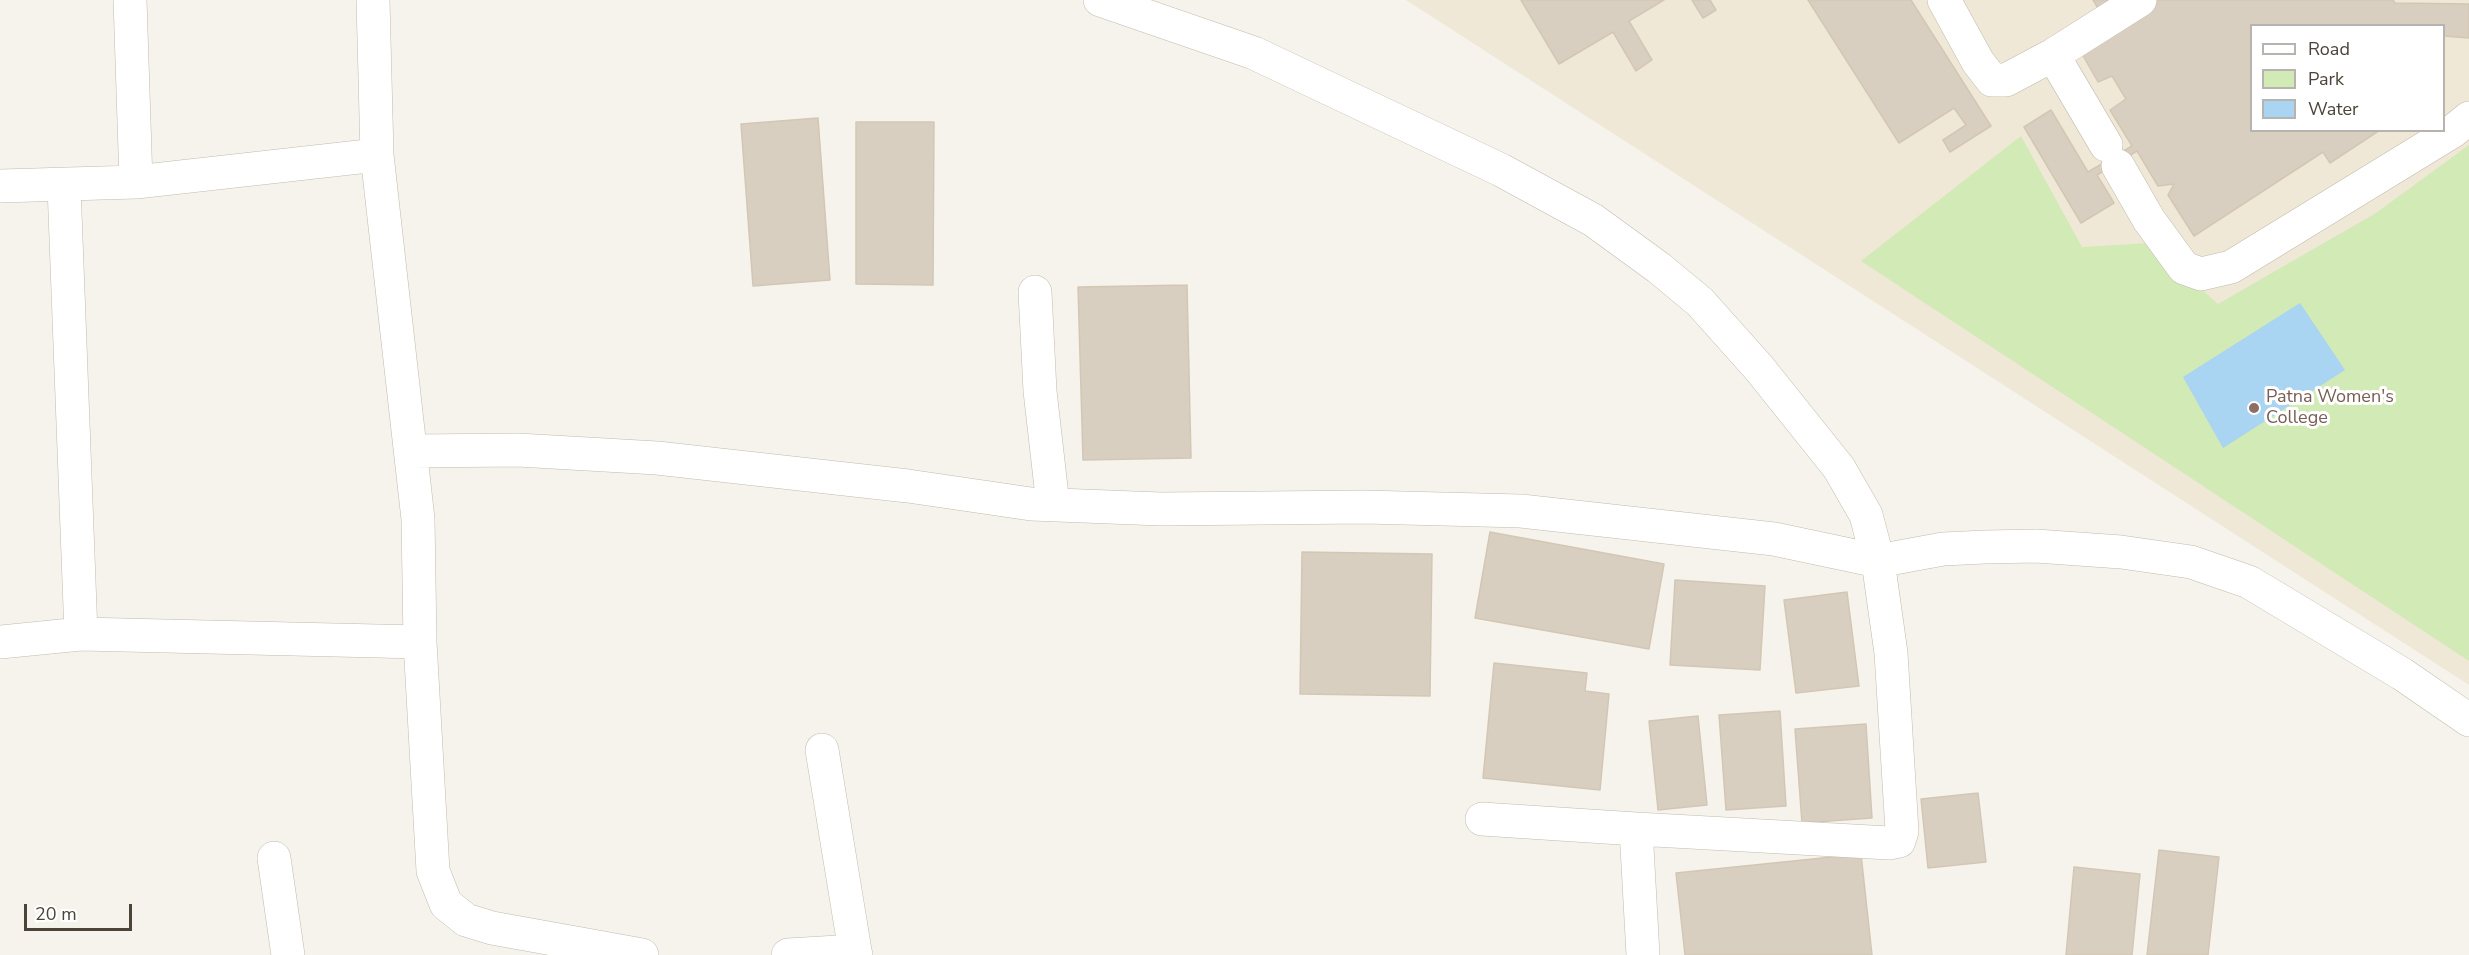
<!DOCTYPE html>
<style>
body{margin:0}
#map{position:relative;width:2469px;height:955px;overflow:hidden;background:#f6f3ec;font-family:"Nunito Sans",sans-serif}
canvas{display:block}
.legend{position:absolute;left:2250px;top:24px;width:195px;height:108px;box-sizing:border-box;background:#fff;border:2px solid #b7b4b0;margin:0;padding:8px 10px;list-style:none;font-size:18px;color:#4b4439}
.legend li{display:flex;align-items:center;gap:12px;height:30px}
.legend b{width:30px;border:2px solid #b7b4b0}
.scale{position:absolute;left:24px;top:904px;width:108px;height:27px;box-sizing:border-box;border:3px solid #4b4439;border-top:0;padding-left:8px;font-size:18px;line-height:21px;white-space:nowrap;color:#4b4439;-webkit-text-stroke:4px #fff;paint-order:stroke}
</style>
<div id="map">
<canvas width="2469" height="955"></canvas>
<ul class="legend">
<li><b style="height:8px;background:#fff"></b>Road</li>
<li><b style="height:16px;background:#d2eab5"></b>Park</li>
<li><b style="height:16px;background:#a9d4f2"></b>Water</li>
</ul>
<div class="scale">20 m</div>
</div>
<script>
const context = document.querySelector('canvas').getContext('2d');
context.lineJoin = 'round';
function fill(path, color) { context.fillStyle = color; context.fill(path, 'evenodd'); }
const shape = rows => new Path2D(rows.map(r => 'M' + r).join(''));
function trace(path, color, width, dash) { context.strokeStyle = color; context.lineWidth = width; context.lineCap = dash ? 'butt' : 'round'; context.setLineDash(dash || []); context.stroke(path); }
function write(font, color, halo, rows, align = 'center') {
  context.font = font + ' "Nunito Sans",sans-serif'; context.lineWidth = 6; context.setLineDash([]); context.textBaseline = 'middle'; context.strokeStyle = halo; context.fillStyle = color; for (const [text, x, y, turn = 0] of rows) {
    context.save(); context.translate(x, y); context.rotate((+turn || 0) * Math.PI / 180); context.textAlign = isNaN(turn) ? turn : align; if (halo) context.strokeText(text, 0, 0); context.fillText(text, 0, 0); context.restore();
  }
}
fill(shape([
 [1406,0,2469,0,2469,685],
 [2252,26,2444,26,2444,130,2252,130]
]), '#efe8d6');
fill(shape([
 [2021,136,2082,247,2150,243,2218,304,2376,213,2469,145,2469,661,1861,261]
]), '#d2eab5');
fill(shape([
 [2300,303,2345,370,2223,448,2183,377]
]), '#a9d4f2');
const building = shape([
 [1521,0,1664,0,1629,21,1652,60,1636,71,1613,32,1559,64,1521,0],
 [1692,0,1710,0,1716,10,1703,18,1692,0],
 [1808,0,1911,0,1991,126,1950,152,1943,140,1966,125,1954,108,1899,143,1808,0],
 [2093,0,2134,0,2104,18,2093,0],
 [2158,0,2393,0,2395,3,2469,4,2469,38,2444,36,2444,26,2252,26,2252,130,2380,130,2330,163,2323,152,2194,236,2168,195,2174,184,2158,186,2137,151,2097,175,2114,203,2081,223,2024,127,2051,110,2088,172,2132,146,2110,110,2126,99,2112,76,2098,82,2077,45,2158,0],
 [818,118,830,280,753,286,741,124,818,118],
 [856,122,934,122,933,285,856,284,856,122],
 [1187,285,1191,458,1083,460,1078,287,1187,285],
 [1490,532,1664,564,1649,649,1475,618,1490,532],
 [1302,552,1432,554,1430,696,1300,694,1302,552],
 [1675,580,1765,586,1760,670,1670,665,1675,580],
 [1847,592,1859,686,1796,693,1784,600,1847,592],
 [1494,663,1587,673,1585,691,1609,694,1600,790,1483,778,1494,663],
 [1780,711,1786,806,1726,810,1719,715,1780,711],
 [1698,716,1707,805,1658,810,1649,721,1698,716],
 [1866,724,1872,818,1802,823,1795,729,1866,724],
 [1978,793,1986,862,1928,868,1921,799,1978,793],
 [2159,850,2219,857,2208,955,2147,955,2159,850],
 [1861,854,1872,955,1685,955,1676,873,1861,854],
 [2074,867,2140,874,2132,955,2066,955,2074,867]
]);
fill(building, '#d8cfc1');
trace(building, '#d3c7b4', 1.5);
const minor = shape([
 [130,0,136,182],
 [373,0,377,155,418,519,420,642,433,871,446,904,466,920,492,928,642,955],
 [1100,0,1254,53,1501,170,1593,220,1659,268,1700,302,1759,368,1839,468,1866,515,1878,561,1891,653,1902,831,1899,841,1889,843,1636,829],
 [1944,0,1978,62,1992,80,2006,80,2053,55,2140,0],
 [2053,55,2106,145],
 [2118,166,2149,220,2184,268,2201,274,2231,267,2453,131,2469,118],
 [0,186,136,182,377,155],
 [64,186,81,634],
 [1035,292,1040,391,1053,505],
 [412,451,518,450,657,458,908,486,1031,504,1161,509,1364,507,1521,511,1774,539,1878,561,1943,549,1985,547,2036,546,2121,552,2191,562,2249,582,2402,674,2469,720],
 [0,642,81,634,420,642],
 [822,750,855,951],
 [1482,819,1636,829,1643,955],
 [274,858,288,955],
 [788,955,855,951,856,955]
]);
trace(minor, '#c2bbae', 34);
trace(minor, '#fff', 33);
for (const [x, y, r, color] of [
 [2254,408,6,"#8d6e63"]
]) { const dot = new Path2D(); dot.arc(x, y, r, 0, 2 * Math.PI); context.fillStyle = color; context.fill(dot); trace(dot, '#fff', 2); }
write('18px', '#785e54', '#fff', [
 ["Patna Women's",2266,398],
 ["College",2266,419]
], 'left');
</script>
